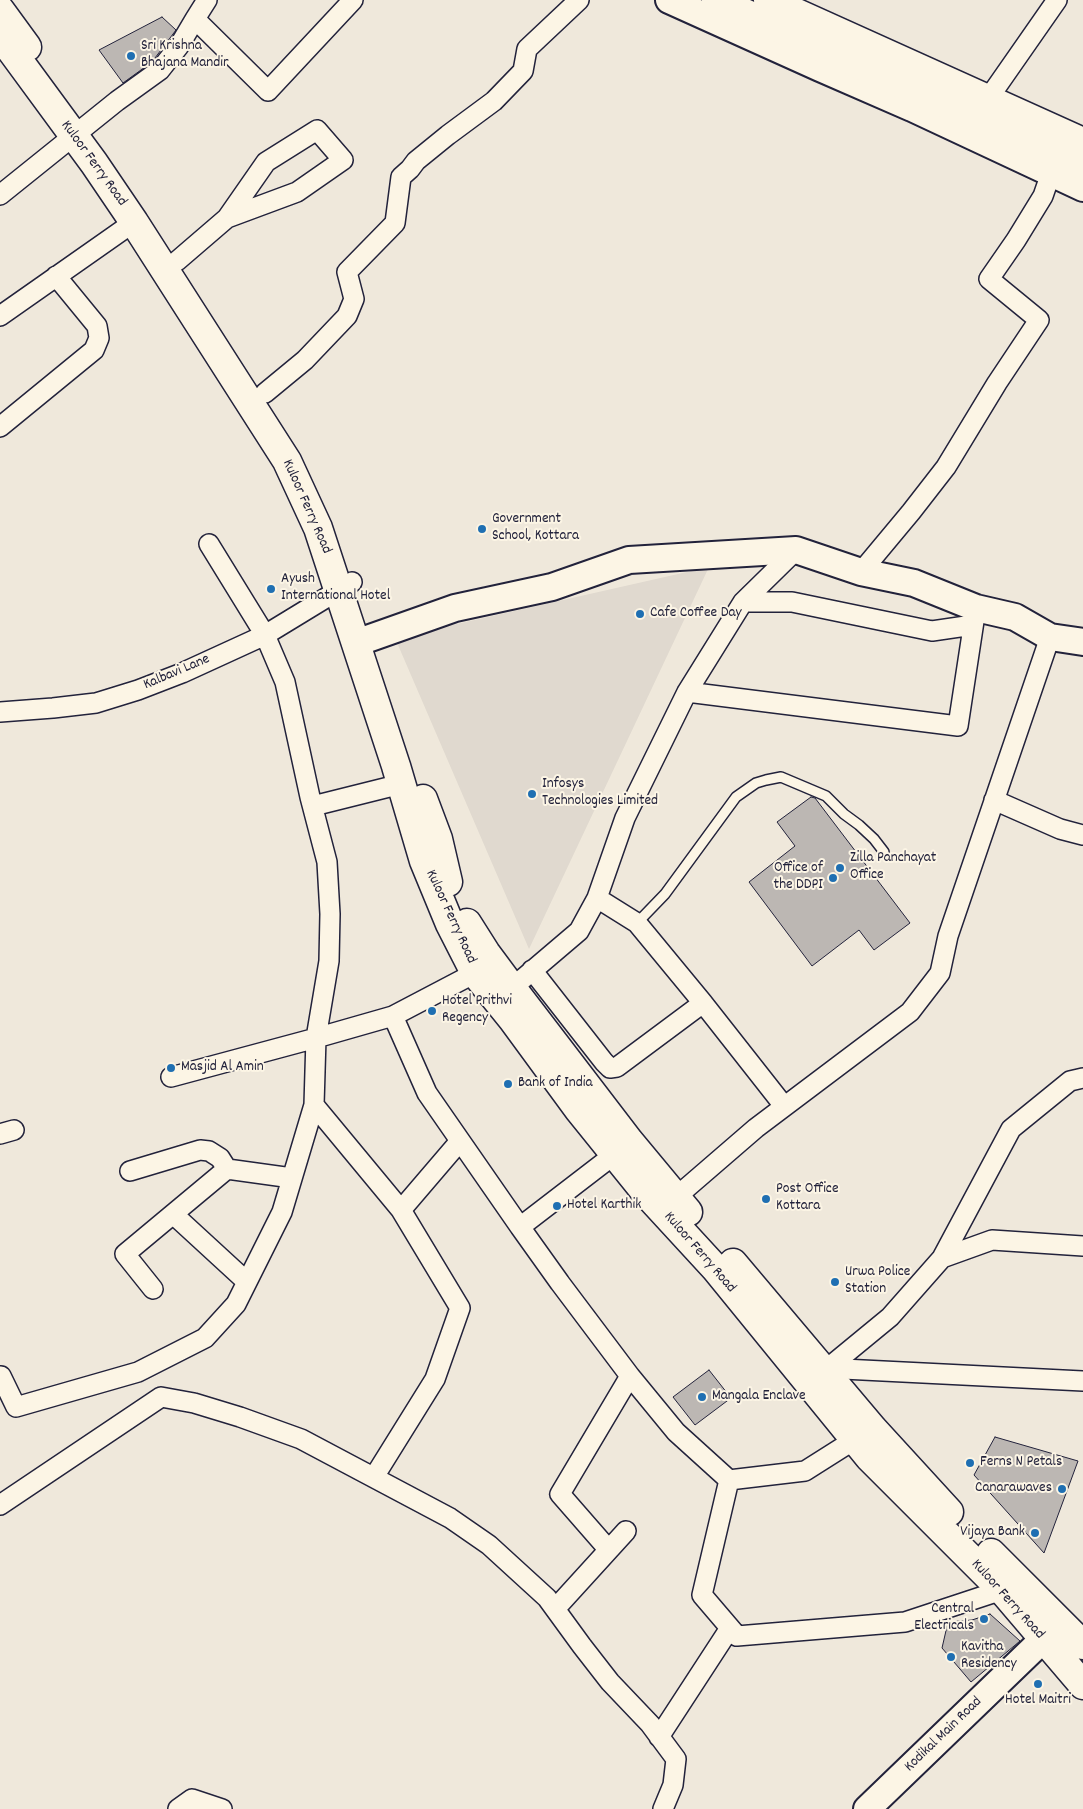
<!DOCTYPE html>
<style>
body{margin:0}
canvas{display:block;background:#efe8db}
</style>
<canvas width="1083" height="1809"></canvas>
<script>
const context = document.querySelector('canvas').getContext('2d');
context.lineJoin = 'round';
function fill(path, color) { context.fillStyle = color; context.fill(path, 'evenodd'); }
const shape = rows => new Path2D(rows.map(r => 'M' + r).join(''));
function trace(path, color, width, dash) { context.strokeStyle = color; context.lineWidth = width; context.lineCap = dash ? 'butt' : 'round'; context.setLineDash(dash || []); context.stroke(path); }
function write(font, color, halo, rows, align = 'center') {
  context.font = font + ' Dekko,sans-serif'; context.lineWidth = 4; context.setLineDash([]); context.textBaseline = 'middle'; context.strokeStyle = halo; context.fillStyle = color; for (const [text, x, y, turn = 0] of rows) {
    context.save(); context.translate(x, y); context.rotate((+turn || 0) * Math.PI / 180); context.textAlign = isNaN(turn) ? turn : align; if (halo) context.strokeText(text, 0, 0); context.fillText(text, 0, 0); context.restore();
  }
}
fill(shape([
 [709,567,529,949,395,638]
]), '#e0d9cf');
const building = shape([
 [162,17,176,30,152,62,123,83,99,50,162,17],
 [811,797,815,798,910,923,874,950,859,930,812,966,749,882,795,846,777,822,811,797],
 [709,1370,731,1398,695,1425,673,1397,709,1370],
 [995,1437,1078,1461,1044,1553,974,1475,995,1437],
 [990,1614,1020,1641,971,1682,942,1648,948,1622,972,1620,990,1614]
]);
fill(building, '#bcb7b3');
trace(building, '#22223b', 1);
const lane = shape([
 [637,923,665,894,736,797,756,783,766,780,781,777,826,796,844,814,859,825,874,839,884,852]
]);
const street = shape([
 [195,19,207,0],
 [988,99,1057,0],
 [0,195,117,101,160,70,179,46,195,19,268,91,353,0],
 [177,261,227,218,266,162,317,130,343,160,297,192,227,218],
 [0,316,134,222],
 [265,393,305,360,347,316,354,299,347,272,395,223,401,177,410,169,416,161,448,135,494,101,523,71,527,49,579,0],
 [0,427,94,350,99,338,97,326,56,276],
 [861,572,911,512,946,467,997,383,1039,320,989,279,1016,240,1043,196,1051,173],
 [743,602,792,602,932,631,973,625],
 [687,692,958,726,976,608],
 [0,712,53,708,96,703,138,690,182,673,265,635,352,582],
 [994,800,1060,829,1083,835],
 [313,806,401,784],
 [597,898,637,923,703,1003,784,1106],
 [532,970,604,1062,610,1068,617,1067,703,1003],
 [512,988,579,931,597,898,625,818,687,692,743,602,796,550],
 [393,1016,427,1093,520,1227,615,1154],
 [171,1077,316,1038,329,961,330,914,327,862,310,797,285,682,265,635,209,544],
 [0,1134,14,1130],
 [460,1141,401,1210,314,1105,316,1038,393,1016,475,973],
 [130,1171,200,1150,209,1151,220,1158,227,1169,292,1178],
 [668,1204,756,1128,910,1012,940,973,948,936,1050,637],
 [173,1214,247,1282],
 [520,1227,560,1283,630,1376,560,1494,608,1549],
 [942,1258,1011,1129,1070,1081,1083,1078],
 [153,1289,125,1254,227,1169],
 [823,1368,1083,1381],
 [828,1368,890,1317,942,1258,992,1240,1083,1246],
 [630,1376,676,1432,729,1480],
 [0,1377,1,1376,16,1407,138,1372,205,1338,236,1304,282,1212,314,1105],
 [854,1440,805,1471,729,1480,702,1595,737,1636,905,1622,1002,1590],
 [374,1477,435,1379,460,1308,401,1210],
 [0,1505,161,1397,194,1403,240,1417,301,1439,450,1518,489,1545,547,1598,582,1646,610,1682,650,1724,676,1759,673,1785,663,1809],
 [555,1609,626,1531],
 [659,1737,730,1628],
 [178,1809,192,1799,222,1809]
]);
const secondary = shape([
 [669,0,820,68,912,108,1083,188],
 [356,643,455,608,552,587,629,560,796,550,861,572,914,583,976,608,1015,617,1050,637,1083,642],
 [867,1809,1059,1624]
]);
const primary = shape([
 [0,10,27,47],
 [0,35,94,163,134,222,287,461,318,528,396,766,424,861,450,924,475,973,513,1020,579,1110,646,1193,715,1268,869,1457,1002,1590,1083,1685],
 [423,799,438,839,448,882],
 [467,923,486,953,512,988,629,1141,688,1212],
 [733,1263,873,1429,949,1512],
 [991,1553,1083,1645]
]);
const highway = shape([
 [716,0,1083,166],
 [768,0,1083,142]
]);
trace(lane, '#22223b', 12);
trace(street, '#22223b', 22);
trace(secondary, '#22223b', 30);
trace(primary, '#22223b', 31);
trace(highway, '#22223b', 31);
trace(lane, '#fcf5e5', 9);
trace(street, '#fcf5e5', 19);
trace(secondary, '#fcf5e5', 26);
trace(primary, '#fcf5e5', 28);
trace(highway, '#fcf5e5', 28);
for (const [x, y, r, color] of [
 [131,56,5,"#1f6fb2"],
 [482,529,5,"#1f6fb2"],
 [271,589,5,"#1f6fb2"],
 [640,614,5,"#1f6fb2"],
 [532,794,5,"#1f6fb2"],
 [840,868,5,"#1f6fb2"],
 [833,878,5,"#1f6fb2"],
 [432,1011,5,"#1f6fb2"],
 [171,1068,5,"#1f6fb2"],
 [508,1084,5,"#1f6fb2"],
 [766,1199,5,"#1f6fb2"],
 [557,1206,5,"#1f6fb2"],
 [835,1282,5,"#1f6fb2"],
 [702,1397,5,"#1f6fb2"],
 [970,1463,5,"#1f6fb2"],
 [1062,1489,5,"#1f6fb2"],
 [1035,1533,5,"#1f6fb2"],
 [984,1619,5,"#1f6fb2"],
 [951,1657,5,"#1f6fb2"],
 [1038,1684,5,"#1f6fb2"]
]) { const dot = new Path2D(); dot.arc(x, y, r, 0, 2 * Math.PI); context.fillStyle = color; context.fill(dot); trace(dot, '#fcf5e5', 2); }
write('15px', '#22223b', '#fcf5e5', [
 ["Sri Krishna",141,47],
 ["Bhajana Mandir",141,64],
 ["Government",492,520],
 ["School, Kottara",492,537],
 ["Ayush",281,580],
 ["International Hotel",281,597],
 ["Cafe Coffee Day",650,614],
 ["Infosys",542,785],
 ["Technologies Limited",542,802],
 ["Zilla Panchayat",850,859],
 ["Office",850,876],
 ["Office of",823,869,"right"],
 ["the DDPI",823,886,"right"],
 ["Hotel Prithvi",442,1002],
 ["Regency",442,1019],
 ["Masjid Al Amin",181,1068],
 ["Bank of India",518,1084],
 ["Post Office",776,1190],
 ["Kottara",776,1207],
 ["Hotel Karthik",567,1206],
 ["Urwa Police",845,1273],
 ["Station",845,1290],
 ["Mangala Enclave",712,1397],
 ["Ferns N Petals",980,1463],
 ["Canarawaves",1052,1489,"right"],
 ["Vijaya Bank",1025,1533,"right"],
 ["Central",974,1610,"right"],
 ["Electricals",974,1627,"right"],
 ["Kavitha",961,1648],
 ["Residency",961,1665],
 ["Hotel Maitri",1038,1701,"center"]
], 'left');
write('15px', '#22223b', '#fcf5e5', [
 ["Kuloor Ferry Road",93,164,54],
 ["Kuloor Ferry Road",306,507,66],
 ["Kalbavi Lane",177,673,-23],
 ["Kuloor Ferry Road",450,917,65],
 ["Kuloor Ferry Road",699,1253,49],
 ["Kuloor Ferry Road",1007,1600,48],
 ["Kodikal Main Road",944,1735,-44]
]);
</script>
